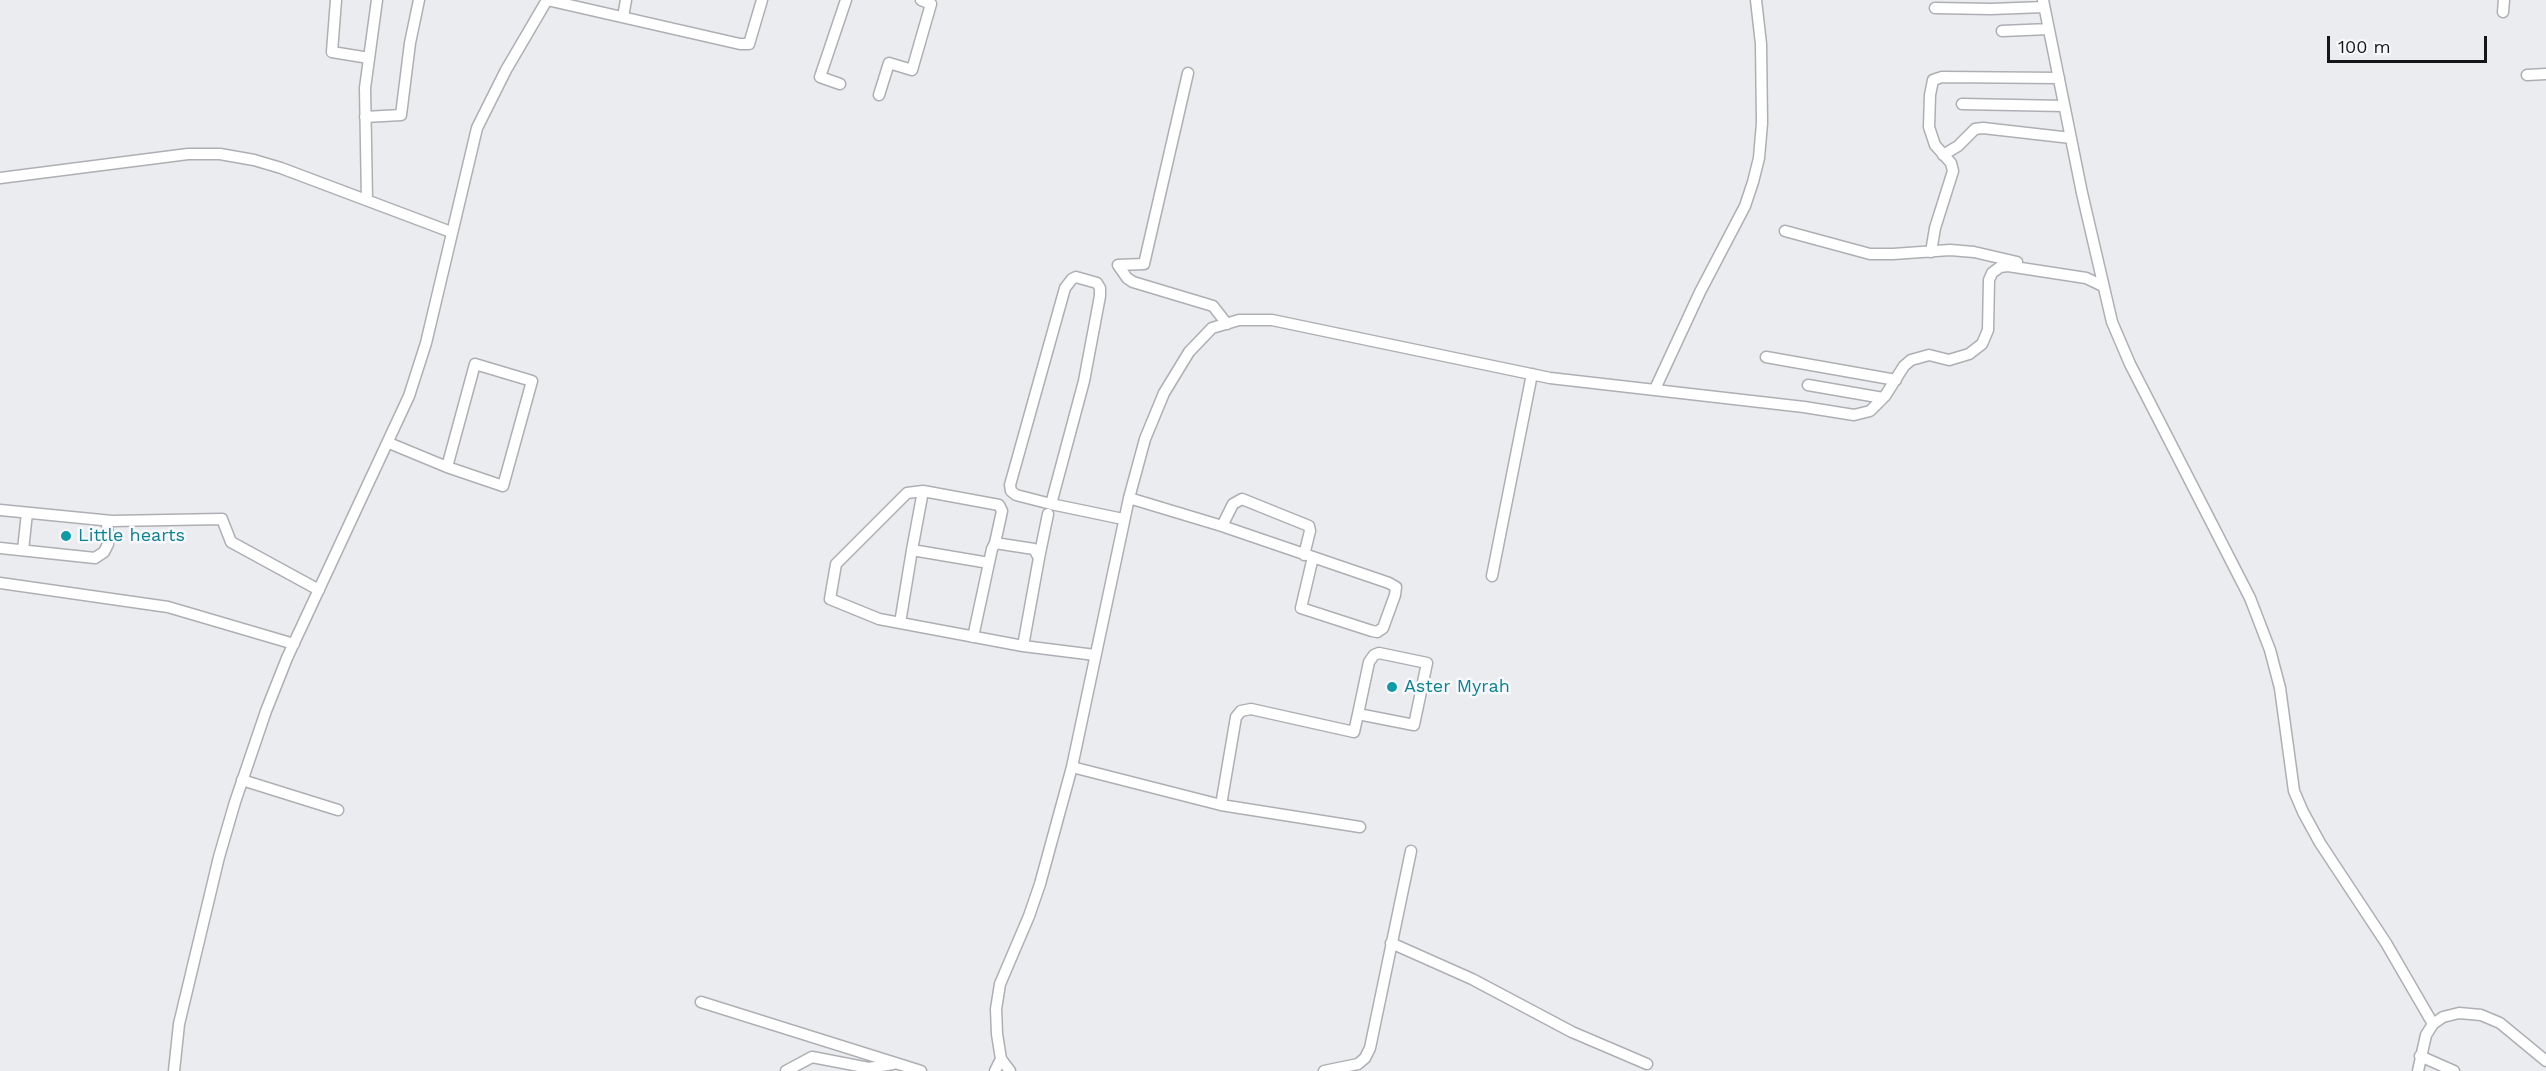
<!DOCTYPE html>
<style>
body{margin:0}
#map{position:relative;width:2546px;height:1071px;overflow:hidden;background:#eaecf0;font-family:"Work Sans",sans-serif}
canvas{display:block}
.scale{position:absolute;left:2327px;top:36px;width:160px;height:27px;box-sizing:border-box;border:3px solid #151617;border-top:0;padding-left:8px;font-size:18px;line-height:21px;white-space:nowrap;color:#151617;-webkit-text-stroke:4px #f7f9fe;paint-order:stroke}
</style>
<div id="map">
<canvas width="2546" height="1071"></canvas>
<div class="scale">100 m</div>
</div>
<script>
const context = document.querySelector('canvas').getContext('2d');
context.lineJoin = 'round';
const shape = rows => new Path2D(rows.map(r => 'M' + r).join(''));
function trace(path, color, width, dash) { context.strokeStyle = color; context.lineWidth = width; context.lineCap = dash ? 'butt' : 'round'; context.setLineDash(dash || []); context.stroke(path); }
function write(font, color, halo, rows, align = 'center') {
  context.font = font + ' "Work Sans",sans-serif'; context.lineWidth = 5; context.setLineDash([]); context.textBaseline = 'middle'; context.strokeStyle = halo; context.fillStyle = color; for (const [text, x, y, turn = 0] of rows) {
    context.save(); context.translate(x, y); context.rotate((+turn || 0) * Math.PI / 180); context.textAlign = isNaN(turn) ? turn : align; if (halo) context.strokeText(text, 0, 0); context.fillText(text, 0, 0); context.restore();
  }
}
const minor = shape([
 [336,0,332,52,369,58],
 [547,0,740,44,749,44,762,0],
 [2043,0,2082,193,2112,322,2130,364,2250,598,2270,650,2280,688,2294,791,2303,812,2320,843,2386,943,2433,1024],
 [1935,8,1991,9,2044,7],
 [2503,12,2504,0],
 [623,17,626,0],
 [2002,31,2049,29],
 [1188,73,1144,264,1118,265,1127,278,1133,282,1213,306,1227,324],
 [2527,75,2546,74],
 [840,84,820,77,846,0],
 [879,95,889,63,912,70,931,4,921,0],
 [1962,104,2064,106],
 [365,117,401,115,410,43,419,0],
 [1943,155,1958,146,1975,129,1983,128,2071,138],
 [0,178,188,154,220,154,254,160,281,168,451,232],
 [367,200,365,88,377,0],
 [1785,231,1870,254,1893,254,1950,250,1974,252,2017,262],
 [1931,252,1935,228,1953,171,1951,163,1935,145,1929,127,1930,95,1933,80,1942,77,2059,78],
 [1766,357,1896,380],
 [1808,385,1883,398],
 [1655,389,1700,292,1745,206,1753,182,1759,158,1762,123,1761,44,1756,0],
 [389,443,447,467,503,486,532,381,475,364,447,467],
 [923,491,907,493,836,564,830,599,879,619,1023,646,1095,655],
 [1129,498,1222,526,1389,583,1396,587,1395,595,1383,628,1377,632,1372,631,1301,608,1313,557],
 [1051,504,1084,381,1100,296,1100,288,1097,283,1076,277,1072,279,1065,288,1010,485,1011,491,1016,495,1051,504,1123,519],
 [0,510,112,521,222,519,231,542,319,590],
 [1222,526,1233,504,1242,499,1309,526,1310,531,1304,555],
 [0,548,95,558,104,552,108,544,107,521],
 [23,550,27,513],
 [1039,558,1048,514],
 [989,563,912,550,923,491,999,505,1002,511,995,543],
 [1492,576,1532,374],
 [0,583,168,607,294,644],
 [900,623,912,550],
 [973,637,992,549,995,543,1034,549,1039,558,1023,646],
 [1072,767,1221,805,1236,717,1241,711,1251,709,1354,732,1358,714,1414,725,1427,663,1379,653,1374,655,1369,662,1358,714],
 [242,780,338,810],
 [1221,805,1360,827],
 [1391,943,1472,979,1572,1032,1647,1064],
 [701,1002,921,1071],
 [2420,1056,2454,1071],
 [174,1071,179,1024,219,857,235,802,266,711,287,658,409,396,426,343,477,128,506,70,547,0],
 [786,1071,812,1057,869,1068,893,1064],
 [995,1071,1001,1059],
 [1010,1071,1001,1059,997,1034,996,1009,1000,984,1029,916,1040,884,1072,767,1129,498,1145,439,1164,393,1189,352,1212,328,1239,320,1272,320,1550,378,1804,407,1854,415,1870,411,1885,396,1904,366,1911,360,1929,355,1949,360,1969,354,1982,344,1988,330,1989,280,1992,273,2000,267,2008,266,2086,278,2103,286],
 [1324,1071,1358,1064,1365,1058,1370,1048,1411,851],
 [2418,1071,2426,1035,2433,1024,2443,1017,2459,1013,2481,1015,2500,1023,2546,1061]
]);
trace(minor, '#aeafb4', 13);
trace(minor, '#fff', 10);
for (const [x, y, r, color] of [
 [66,536,6,"#0f9aa8"],
 [1392,687,6,"#0f9aa8"]
]) { const dot = new Path2D(); dot.arc(x, y, r, 0, 2 * Math.PI); context.fillStyle = color; context.fill(dot); trace(dot, '#f7f9fe', 2); }
write('18px', '#0d838f', '#f7f9fe', [
 ["Little hearts",78,536],
 ["Aster Myrah",1404,687]
], 'left');
</script>
